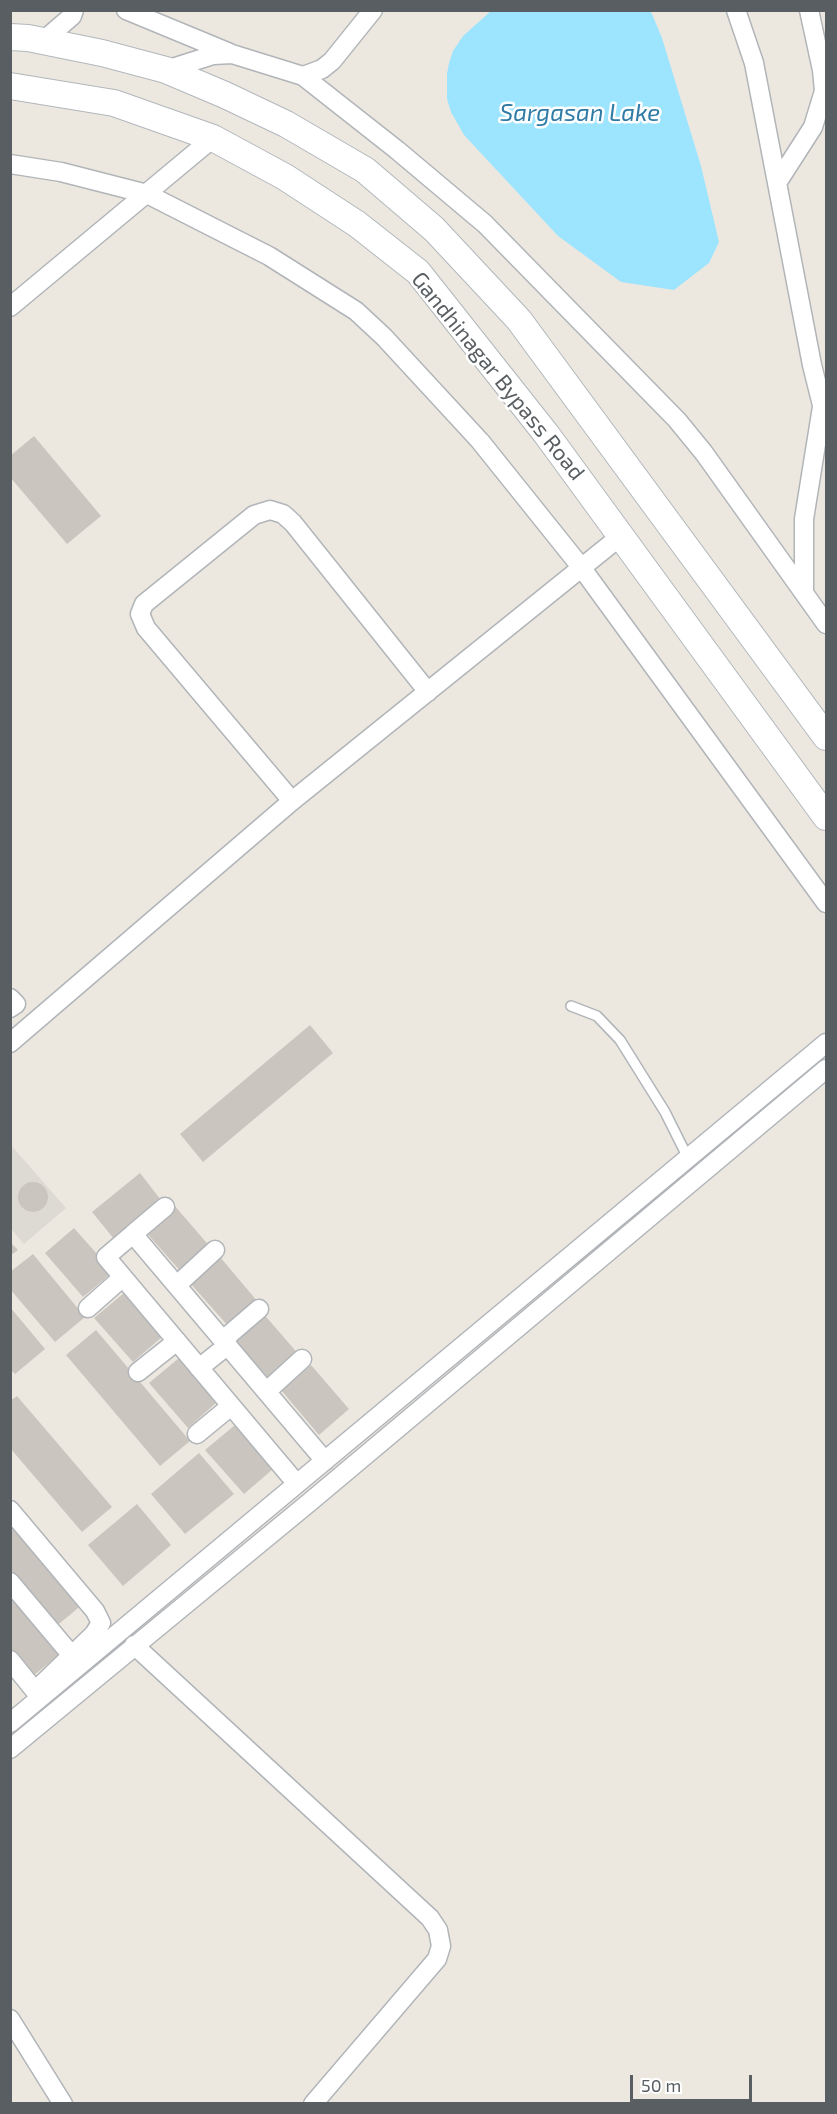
<!DOCTYPE html>
<style>
body{margin:0}
#map{position:relative;width:837px;height:2114px;overflow:hidden;background:#ede8df;font-family:"Exo 2",sans-serif}
canvas{display:block}
.frame{position:absolute;inset:0;border:12px solid #585e62;pointer-events:none}
.scale{position:absolute;left:630px;top:2075px;width:122px;height:27px;box-sizing:border-box;border:3px solid #585e62;border-top:0;padding-left:8px;font-size:18px;line-height:21px;white-space:nowrap;color:#585e62;-webkit-text-stroke:4px #fff;paint-order:stroke}
</style>
<div id="map">
<canvas width="837" height="2114"></canvas>
<div class="frame"></div>
<div class="scale">50 m</div>
</div>
<script>
const context = document.querySelector('canvas').getContext('2d');
context.lineJoin = 'round';
function fill(path, color) { context.fillStyle = color; context.fill(path, 'evenodd'); }
const shape = rows => new Path2D(rows.map(r => 'M' + r).join(''));
function trace(path, color, width, dash) { context.strokeStyle = color; context.lineWidth = width; context.lineCap = dash ? 'butt' : 'round'; context.setLineDash(dash || []); context.stroke(path); }
function write(font, color, halo, rows, align = 'center') {
  context.font = font + ' "Exo 2",sans-serif'; context.lineWidth = 5; context.setLineDash([]); context.textBaseline = 'middle'; context.strokeStyle = halo; context.fillStyle = color; for (const [text, x, y, turn = 0] of rows) {
    context.save(); context.translate(x, y); context.rotate((+turn || 0) * Math.PI / 180); context.textAlign = isNaN(turn) ? turn : align; if (halo) context.strokeText(text, 0, 0); context.fillText(text, 0, 0); context.restore();
  }
}
fill(shape([
 [10,1144,66,1208,24,1244,11,1229]
]), '#dddad4');
fill(shape([
 [491,11,649,10,652,14,662,38,701,166,719,242,709,263,674,290,621,282,558,236,464,135,451,112,447,99,447,74,449,63,453,51,463,36]
]), '#9de4ff');
fill(shape([
 [34,436,101,516,67,544,10,477,10,456],
 [310,1025,333,1053,203,1162,180,1134],
 [140,1173,161,1200,114,1239,92,1212],
 '18 1197a15 15 0 1 1 30 0a15 15 0 1 1-30 0Z',
 [174,1205,212,1249,183,1274,144,1230],
 [74,1228,113,1272,83,1297,45,1253],
 [10,1242,18,1250,10,1256],
 [33,1254,85,1317,55,1342,10,1289,10,1272],
 [220,1257,258,1302,229,1327,190,1283],
 [124,1293,162,1337,133,1362,94,1318],
 [10,1307,45,1349,15,1374,10,1369],
 [262,1312,300,1356,271,1381,232,1337],
 [96,1330,190,1441,160,1466,66,1355],
 [179,1358,217,1402,188,1428,149,1383],
 [311,1365,349,1409,319,1435,281,1390],
 [17,1396,112,1507,82,1532,10,1448,10,1401],
 [235,1425,273,1469,244,1494,205,1450],
 [199,1453,234,1494,185,1534,151,1494],
 [137,1504,171,1545,123,1586,88,1545],
 [10,1516,83,1604,54,1628,10,1575],
 [10,1590,62,1652,33,1676,10,1649]
]), '#cac5bf');
const service = shape([
 [571,1006,597,1016,620,1040,665,1112,688,1158]
]);
const minor = shape([
 [126,10,230,53],
 [736,10,754,63,812,365,826,421],
 [43,41,72,16,74,10],
 [166,70,213,55,232,54,303,76,322,69,332,61,373,10],
 [303,76,397,150,485,224,677,420,704,453,826,624],
 [10,164,61,172,147,194,269,256,356,311,384,337,480,441,581,567,826,903],
 [777,183,813,127,824,91,822,70,809,10],
 [10,307,213,138],
 [804,592,804,519,822,407],
 [292,801,146,628,140,614,144,604,254,515,270,510,283,514,293,523,428,692],
 [10,998,16,1004,10,1008],
 [10,1043,292,801,622,535],
 [133,1234,165,1207],
 [177,1285,215,1250],
 [88,1308,123,1277],
 [224,1339,259,1309],
 [199,1368,228,1345],
 [138,1372,177,1341],
 [267,1391,302,1359],
 [197,1434,231,1406],
 [297,1484,106,1257,133,1234,325,1461],
 [10,1510,95,1611,101,1623,94,1634,35,1691,10,1660],
 [10,1582,79,1664],
 [134,1645,430,1918,438,1930,441,1946,437,1959,313,2104],
 [10,1723,826,1043],
 [10,1749,311,1501,826,1069],
 [10,2019,63,2104]
]);
const secondary = shape([
 [10,37,28,38,102,53,166,70,225,95,286,124,365,170,434,229,519,320,826,737],
 [10,86,114,103,213,138,285,177,357,224,418,272,547,435,826,817]
]);
trace(service, '#b1b5b9', 12);
trace(minor, '#b1b5b9', 21);
trace(secondary, '#b1b7bc', 28);
trace(service, '#fff', 9);
trace(minor, '#fff', 18);
trace(secondary, '#fff', 26);
write('22px', '#585e62', '#fff', [
 ["Gandhinagar Bypass Road",498,376,51]
]);
write('italic 24px', '#307ba6', '#fff', [
 ["Sargasan Lake",580,113]
]);
</script>
